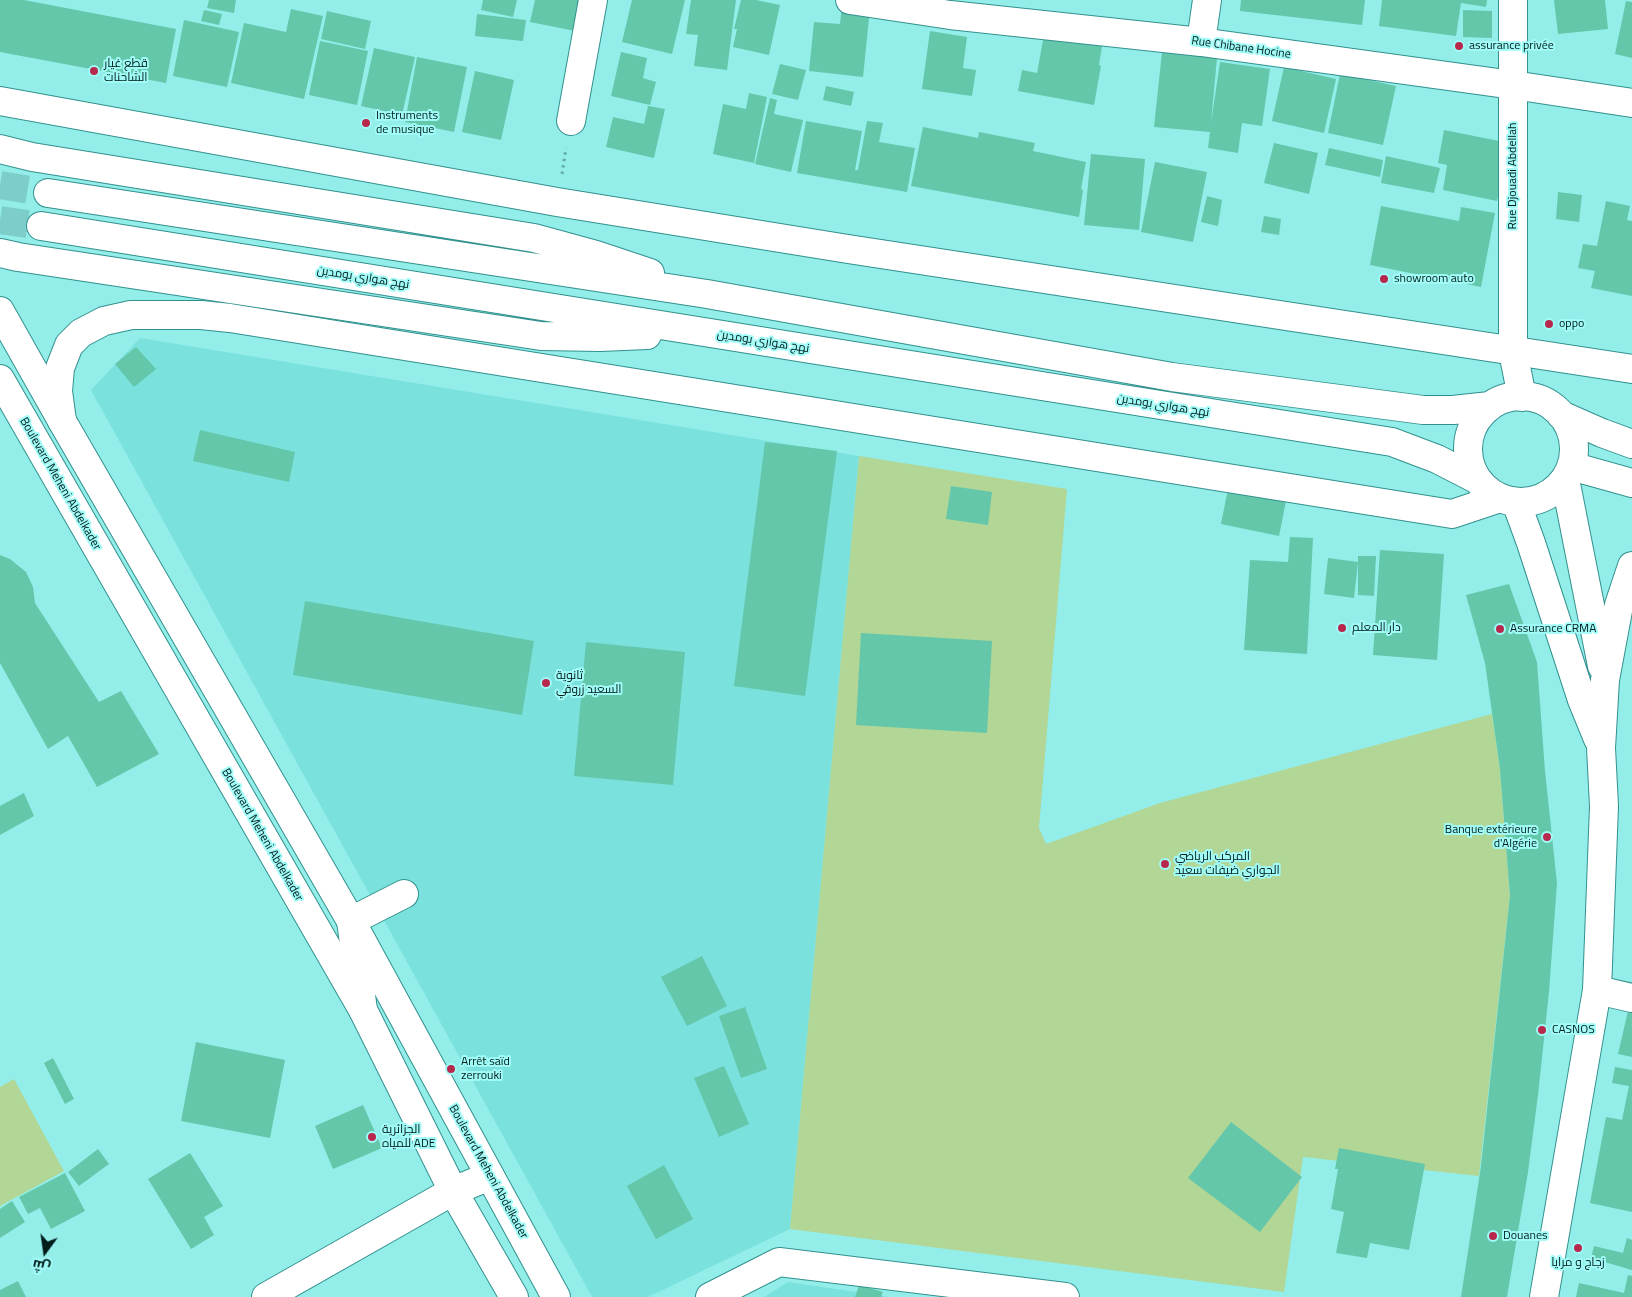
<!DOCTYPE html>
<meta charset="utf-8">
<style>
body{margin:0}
#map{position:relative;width:1632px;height:1297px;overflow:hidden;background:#93eeea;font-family:"Titillium Web",Cairo,sans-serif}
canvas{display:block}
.north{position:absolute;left:20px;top:1227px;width:50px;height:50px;-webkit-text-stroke:4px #a1fcf8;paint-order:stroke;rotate:194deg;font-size:14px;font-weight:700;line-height:20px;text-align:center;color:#001c1b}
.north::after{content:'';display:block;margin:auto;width:18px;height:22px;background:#001c1b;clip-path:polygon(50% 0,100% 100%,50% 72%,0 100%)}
</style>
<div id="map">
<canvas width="1632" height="1297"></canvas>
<div class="north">ش</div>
</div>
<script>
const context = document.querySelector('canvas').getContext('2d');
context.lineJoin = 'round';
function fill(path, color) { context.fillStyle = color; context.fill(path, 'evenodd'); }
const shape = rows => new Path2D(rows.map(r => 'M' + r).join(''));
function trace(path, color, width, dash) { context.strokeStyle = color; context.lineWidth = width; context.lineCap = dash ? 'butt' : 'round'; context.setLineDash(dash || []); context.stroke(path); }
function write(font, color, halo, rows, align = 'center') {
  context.font = font + ' "Titillium Web",Cairo,sans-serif'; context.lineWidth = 4; context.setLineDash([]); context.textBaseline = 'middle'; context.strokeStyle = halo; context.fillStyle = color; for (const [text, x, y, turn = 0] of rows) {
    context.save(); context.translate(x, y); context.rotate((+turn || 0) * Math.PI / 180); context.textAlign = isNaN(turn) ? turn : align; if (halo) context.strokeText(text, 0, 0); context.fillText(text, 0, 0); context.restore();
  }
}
fill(shape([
 [140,338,859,456,790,1229,648,1297,592,1297,91,390],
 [788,1282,890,1297,764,1297]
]), '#7ae1dd');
fill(shape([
 [859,456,1067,489,1039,828,1046,844,1160,803,1492,714,1500,769,1510,896,1479,1176,1303,1157,1284,1292,790,1229],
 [14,1079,64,1171,0,1206,0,1087]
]), '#b1d695');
fill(shape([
 [0,0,24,0,176,29,166,83,0,52],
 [209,0,236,0,234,13,207,8],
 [483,0,517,0,513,17,481,10],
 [535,0,581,0,575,31,530,22],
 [632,0,685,0,672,54,622,42],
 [691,0,736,0,727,70,694,66,698,35,686,34],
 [741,0,756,0,780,5,769,55,733,47,737,29,734,29],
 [1241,0,1365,0,1362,25,1240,11],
 [1382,0,1487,0,1486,7,1461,3,1456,36,1379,26],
 [1554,0,1605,0,1608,29,1558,34],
 [1626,1,1632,2,1632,58,1615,54],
 [842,6,870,9,863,77,809,71,814,22,840,24],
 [291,9,323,16,304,99,231,83,244,23,286,32],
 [204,10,222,14,219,25,201,21],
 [1463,10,1492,11,1492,38,1463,37],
 [327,11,371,21,365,49,321,39],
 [477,14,526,20,523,41,475,36],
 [184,20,239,32,227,87,173,76],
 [930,31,967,37,963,68,976,70,972,96,922,89],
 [1044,35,1102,46,1099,65,1101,66,1094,105,1018,91,1022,70,1037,73],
 [320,41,368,51,357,105,309,95],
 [374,48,415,57,402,115,361,106],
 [621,52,647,58,643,78,656,82,650,105,611,96],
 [1162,52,1217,58,1211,123,1220,62,1270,69,1262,126,1242,123,1238,153,1208,148,1210,132,1154,127],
 [417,57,467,67,454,132,405,122],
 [780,64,806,70,798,100,772,94],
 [1284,67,1336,79,1324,133,1272,121],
 [475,71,514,80,501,140,462,132],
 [1340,74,1396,86,1383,145,1328,133],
 [826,86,854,92,851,106,823,100],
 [749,93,767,97,754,163,713,154,723,104,746,109],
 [770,98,777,100,774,114,803,120,791,172,755,164],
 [648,106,665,109,654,158,606,147,613,117,644,124],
 [806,121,862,131,855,170,858,170,867,121,883,123,879,142,915,148,907,192,797,173],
 [923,127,978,138,979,132,1035,143,1033,151,1086,162,1081,189,1083,190,1079,217,911,186],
 [1444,130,1509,143,1497,201,1443,190,1447,165,1438,163],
 [1274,143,1318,153,1309,194,1264,183],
 [1329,148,1383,160,1380,177,1325,165],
 [1091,154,1145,159,1139,230,1084,225],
 [1386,156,1440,168,1434,193,1381,183],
 [1155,162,1207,172,1193,242,1141,232],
 [1558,192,1582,195,1579,222,1556,219],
 [1207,196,1222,200,1218,226,1201,222],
 [1606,201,1630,206,1627,220,1632,221,1632,296,1591,288,1595,271,1578,268,1583,244,1597,246],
 [1381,206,1459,221,1461,207,1495,213,1481,287,1370,265],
 [1264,216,1281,219,1279,235,1261,232],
 [136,347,156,369,134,387,115,364],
 [200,430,295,452,289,482,193,461],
 [765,442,837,451,805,696,734,686],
 [951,486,992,492,988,525,946,519],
 [1228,489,1286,501,1279,536,1221,524],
 [1290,537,1313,538,1307,654,1244,650,1250,560,1288,562],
 [1380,550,1444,554,1437,660,1373,655],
 [0,555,10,559,26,572,33,587,35,603,99,702,121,691,159,754,97,787,68,736,48,749,0,663],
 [1358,556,1376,556,1374,596,1358,595],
 [1328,558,1358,562,1354,598,1324,594],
 [1509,584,1537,662,1545,771,1557,883,1549,992,1538,1095,1528,1172,1507,1297,1461,1297,1481,1166,1510,896,1500,769,1485,663,1466,595],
 [305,601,534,641,522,715,293,675],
 [861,633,992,641,987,733,856,725],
 [586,642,685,652,673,785,574,776],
 [24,793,34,816,0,835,0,806],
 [702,956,727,1006,687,1026,661,977],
 [745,1007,767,1069,741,1078,719,1016],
 [1628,1011,1632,1012,1632,1057,1618,1054],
 [196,1042,285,1060,270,1138,181,1121],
 [53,1058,74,1099,65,1104,44,1063],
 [724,1066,749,1124,719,1137,694,1078],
 [1615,1067,1632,1070,1632,1212,1590,1203,1606,1117,1622,1120,1629,1086,1612,1083],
 [363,1105,382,1148,333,1169,315,1126],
 [1231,1122,1302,1177,1260,1232,1188,1178],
 [1339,1148,1425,1164,1409,1250,1370,1243,1367,1258,1336,1253,1344,1212,1331,1209,1338,1169,1335,1169],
 [98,1149,109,1164,79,1186,68,1172],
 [190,1153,223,1206,204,1217,214,1235,191,1249,148,1179],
 [664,1165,693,1219,656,1239,627,1186],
 [65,1173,85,1211,51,1229,40,1208,28,1214,19,1197],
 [12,1201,25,1222,0,1238,0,1209],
 [1627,1238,1632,1240,1632,1270,1591,1258,1594,1246,1623,1253],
 [1628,1275,1632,1276,1632,1297,1576,1297,1579,1283,1624,1293],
 [18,1281,26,1297,0,1297,0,1290],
 [859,1285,883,1292,881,1297,855,1297]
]), '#64c7aa');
trace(shape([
 [0,185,48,193],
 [0,220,41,226]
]), '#7dcecb', 28, [28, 14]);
const minor = shape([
 [850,0,950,15,1201,42,1513,85,1632,103],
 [1201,42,1207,0],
 [0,101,557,202,848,249,1632,369],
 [571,121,593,0],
 [62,421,58,391,60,368,69,345,81,333,104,321,131,315,201,315,230,318,1452,514,1500,498],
 [1597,990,1632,998],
 [363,1010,351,921,404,894],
 [266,1297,453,1191,490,1176],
 [710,1297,779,1262,1065,1297]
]);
const major = shape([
 [1513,0,1513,352,1522,397],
 [0,149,32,157,534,238,596,255,650,273],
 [48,193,707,294,1172,377,1423,410,1453,410,1490,406],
 [41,226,1392,442,1437,459,1478,480],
 [0,253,18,257,541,336,600,337,647,335],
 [0,311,62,421,351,921,556,1297],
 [0,379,363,1010,453,1191,514,1297],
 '1468 449a53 53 0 1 1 106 0a53 53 0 1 1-106 0Z',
 [1561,415,1602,433,1632,444],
 [1571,466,1632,483],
 [1565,479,1602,666],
 [1516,502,1531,543,1582,700,1598,739],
 [1544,1297,1597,990,1604,806,1601,748,1605,680,1619,605,1632,566]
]);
trace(minor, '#32918e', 30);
trace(major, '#32918e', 30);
trace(shape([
 [562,174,566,148]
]), '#63aaa7', 3, [2.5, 4]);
trace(minor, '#fff', 28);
trace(major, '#fff', 28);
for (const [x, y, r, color] of [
 [1459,46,5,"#b8274c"],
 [94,71,5,"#b8274c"],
 [366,123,5,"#b8274c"],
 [1384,279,5,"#b8274c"],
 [1549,324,5,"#b8274c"],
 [1342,628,5,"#b8274c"],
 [1500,629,5,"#b8274c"],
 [546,683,5,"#b8274c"],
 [1547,837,5,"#b8274c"],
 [1165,864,5,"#b8274c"],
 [1542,1030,5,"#b8274c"],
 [451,1069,5,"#b8274c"],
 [372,1137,5,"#b8274c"],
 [1493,1236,5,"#b8274c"],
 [1578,1248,5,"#b8274c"]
]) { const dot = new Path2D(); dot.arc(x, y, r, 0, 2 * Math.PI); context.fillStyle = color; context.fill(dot); trace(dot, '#a1fcf8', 2); }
write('12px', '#001c1b', '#a1fcf8', [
 ["assurance privée",1469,46],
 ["قطع غيار",104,64],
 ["الشاحنات",104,78],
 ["Instruments",376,116],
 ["de musique",376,130],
 ["showroom auto",1394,279],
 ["oppo",1559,324],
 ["دار المعلم",1352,628],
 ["Assurance CRMA",1510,629],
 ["ثانوية",556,676],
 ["السعيد زروقي",556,690],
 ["Banque extérieure",1537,830,"right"],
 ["d'Algérie",1537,844,"right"],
 ["المركب الرياضي",1175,857],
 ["الجواري ضيفات سعيد",1175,871],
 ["CASNOS",1552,1030],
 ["Arrêt saïd",461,1062],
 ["zerrouki",461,1076],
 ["الجزائرية",382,1130],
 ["للمياه ADE",382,1144],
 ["Douanes",1503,1236],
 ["زجاج و مرايا",1578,1263,"center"]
], 'left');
write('12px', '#001c1b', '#a1fcf8', [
 ["Rue Chibane Hocine",1241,48,8],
 ["Rue Djouadi Abdellah",1513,176,-90],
 ["نهج هواري بومدين",363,278,9],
 ["نهج هواري بومدين",763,342,9],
 ["نهج هواري بومدين",1163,406,9],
 ["Boulevard Meheni Abdelkader",60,484,60],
 ["Boulevard Meheni Abdelkader",262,835,60],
 ["Boulevard Meheni Abdelkader",488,1172,61]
]);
</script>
